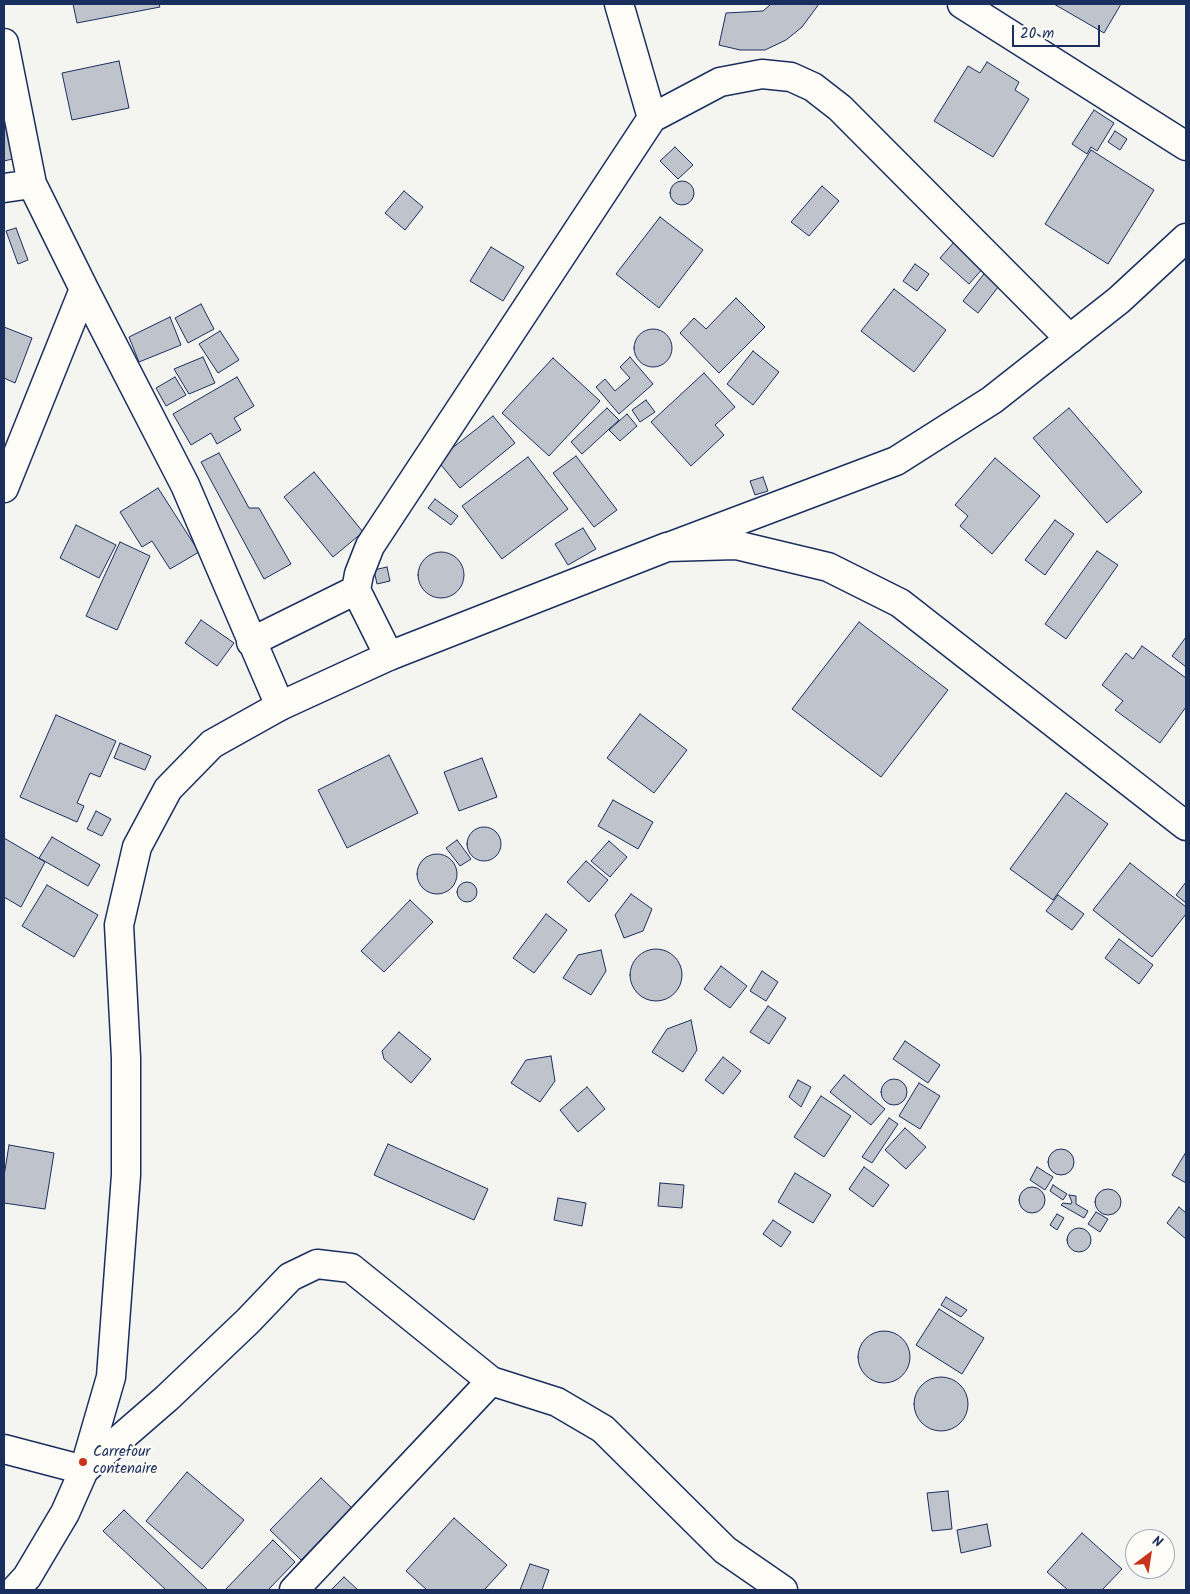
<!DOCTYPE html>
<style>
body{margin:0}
#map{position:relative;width:1190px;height:1594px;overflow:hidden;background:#f4f4f1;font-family:Kalam,sans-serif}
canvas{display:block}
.frame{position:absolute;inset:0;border:5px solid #1b2f5e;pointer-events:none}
.north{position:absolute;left:1125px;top:1529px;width:50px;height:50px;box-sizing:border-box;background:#fdfcf7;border:1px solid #a3aaba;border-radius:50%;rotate:31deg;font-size:14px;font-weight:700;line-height:20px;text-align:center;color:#1b2f5e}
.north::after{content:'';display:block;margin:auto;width:18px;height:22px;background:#c8321e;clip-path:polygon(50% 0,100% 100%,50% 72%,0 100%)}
.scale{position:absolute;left:1012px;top:25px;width:88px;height:22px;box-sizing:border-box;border:2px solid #1b2f5e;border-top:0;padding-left:6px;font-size:15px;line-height:18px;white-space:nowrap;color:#1b2f5e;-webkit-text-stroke:4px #fdfcf7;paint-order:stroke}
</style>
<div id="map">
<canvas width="1190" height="1594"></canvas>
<div class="frame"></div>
<div class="north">N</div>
<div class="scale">20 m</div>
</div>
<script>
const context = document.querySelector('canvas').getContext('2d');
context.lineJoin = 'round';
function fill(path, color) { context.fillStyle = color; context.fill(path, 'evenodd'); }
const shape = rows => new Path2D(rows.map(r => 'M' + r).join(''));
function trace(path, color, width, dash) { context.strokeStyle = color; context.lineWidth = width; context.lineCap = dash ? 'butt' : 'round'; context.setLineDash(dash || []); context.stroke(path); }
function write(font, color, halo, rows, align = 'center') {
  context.font = font + ' Kalam,sans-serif'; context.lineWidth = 4.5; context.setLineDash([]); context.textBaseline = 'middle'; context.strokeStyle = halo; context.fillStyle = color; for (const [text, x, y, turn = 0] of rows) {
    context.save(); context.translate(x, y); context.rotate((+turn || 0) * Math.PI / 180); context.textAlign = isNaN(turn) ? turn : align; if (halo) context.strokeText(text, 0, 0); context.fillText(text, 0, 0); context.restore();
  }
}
const building = shape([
 [73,4,159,4,160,7,77,23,73,4],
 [771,4,819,4,802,27,786,40,765,50,740,50,719,45,726,13,763,11,771,4],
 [1054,4,1121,4,1104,33,1054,4],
 [119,61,129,108,72,120,62,73,119,61],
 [987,62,1019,82,1015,90,1029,99,993,157,934,121,968,66,980,73,987,62],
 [4,105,21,157,4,161,4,105],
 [1094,110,1114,123,1097,151,1091,147,1087,154,1072,144,1094,110],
 [1115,131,1127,139,1120,150,1108,142,1115,131],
 [675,147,693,165,678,179,660,161,675,147],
 [1091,150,1154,190,1108,264,1045,224,1091,150],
 '670 193a12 12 0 1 1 24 0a12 12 0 1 1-24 0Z',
 [822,186,839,201,809,236,791,222,822,186],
 [404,191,423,207,405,230,385,213,404,191],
 [660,217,703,250,659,308,616,274,660,217],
 [16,228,28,260,18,264,6,231,16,228],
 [955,241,984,267,969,284,940,258,955,241],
 [491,247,524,267,503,301,470,281,491,247],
 [915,264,929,274,917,291,903,281,915,264],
 [987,270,1002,282,978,313,963,301,987,270],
 [894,289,946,330,914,372,861,331,894,289],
 [736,298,765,327,719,373,680,333,694,318,706,329,736,298],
 [201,304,214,329,188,343,175,318,201,304],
 [170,317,181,345,139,362,129,337,170,317],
 [4,327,32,338,15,383,4,378,4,327],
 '634 348a19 19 0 1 1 38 0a19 19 0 1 1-38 0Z',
 [220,331,239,360,218,373,199,344,220,331],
 [753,351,779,372,753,405,727,384,753,351],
 [203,357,215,383,189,394,174,369,203,357],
 [630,357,653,384,619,414,596,387,605,379,615,391,630,378,620,367,630,357],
 [553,358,600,401,549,456,502,413,553,358],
 [704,373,735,407,715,425,724,435,691,466,651,422,704,373],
 [175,377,186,395,166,406,156,388,175,377],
 [237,377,254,406,234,418,241,430,217,444,211,433,191,445,173,414,237,377],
 [646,400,655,412,640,422,632,410,646,400],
 [607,408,619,420,582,454,571,442,607,408],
 [1069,408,1142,492,1107,523,1033,438,1069,408],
 [627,414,637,426,620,441,609,430,627,414],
 [493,416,515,443,460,488,437,460,493,416],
 [219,453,249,508,259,508,291,564,264,579,201,462,219,453],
 [576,456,617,510,594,527,553,473,576,456],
 [528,457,568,509,502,559,462,506,528,457],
 [995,458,1040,496,992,554,960,526,968,516,955,505,995,458],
 [314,472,363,532,333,557,284,497,314,472],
 [763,477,768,491,755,495,750,481,763,477],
 [158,488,199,552,170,569,152,541,142,547,120,512,158,488],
 [435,499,458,516,451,525,428,508,435,499],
 [1055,520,1074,534,1045,575,1025,560,1055,520],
 [76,525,116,545,99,578,60,558,76,525],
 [583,528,596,549,568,565,555,544,583,528],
 [120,542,150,556,117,630,86,616,120,542],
 [1097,551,1118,565,1066,639,1045,624,1097,551],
 '418 575a23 23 0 1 1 46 0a23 23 0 1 1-46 0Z',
 [387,567,390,581,377,584,374,570,387,567],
 [201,620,234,643,217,666,185,643,201,620],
 [859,622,948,690,881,777,792,709,859,622],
 [1186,637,1186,667,1172,656,1186,637],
 [1142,646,1186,678,1186,707,1160,743,1115,710,1123,701,1102,685,1126,653,1133,659,1142,646],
 [640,714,687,750,654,793,607,758,640,714],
 [56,715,116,741,100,777,90,773,77,803,84,806,77,822,20,797,56,715],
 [120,743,151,756,145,770,114,758,120,743],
 [389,755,418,813,347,848,318,790,389,755],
 [482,758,497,797,459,811,444,772,482,758],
 [1066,793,1108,824,1053,900,1010,869,1066,793],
 [613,800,653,822,638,849,598,826,613,800],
 [96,811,111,819,102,836,87,829,96,811],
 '467 844a17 17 0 1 1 34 0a17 17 0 1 1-34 0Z',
 [52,837,100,865,88,886,39,858,52,837],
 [4,838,45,862,21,907,4,897,4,838],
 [457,840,471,859,460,866,446,848,457,840],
 [609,841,627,857,610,877,591,861,609,841],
 '417 874a20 20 0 1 1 40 0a20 20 0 1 1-40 0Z',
 [586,861,608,880,589,902,567,882,586,861],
 [1130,863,1186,907,1186,914,1152,957,1093,910,1130,863],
 [1186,882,1186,903,1176,895,1186,882],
 '457 892a10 10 0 1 1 20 0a10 10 0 1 1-20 0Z',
 [47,885,98,915,74,957,22,926,47,885],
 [631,894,652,909,643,931,624,938,615,915,631,894],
 [1058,895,1084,914,1072,930,1046,911,1058,895],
 [410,900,433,922,384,972,361,951,410,900],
 [546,914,567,930,534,973,513,958,546,914],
 [1119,939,1153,965,1139,984,1105,958,1119,939],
 '630 975a26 26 0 1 1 52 0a26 26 0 1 1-52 0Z',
 [601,950,606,971,591,995,563,978,578,955,601,950],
 [721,966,747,986,730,1008,704,989,721,966],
 [762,971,778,982,766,1001,750,991,762,971],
 [768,1006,786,1018,769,1044,750,1032,768,1006],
 [691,1020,697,1050,683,1072,652,1052,667,1029,691,1020],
 [399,1032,431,1059,411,1083,384,1059,382,1051,399,1032],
 [905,1041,940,1065,928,1083,893,1059,905,1041],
 [551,1056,555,1081,540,1102,511,1083,526,1060,551,1056],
 [723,1057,741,1071,723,1094,705,1080,723,1057],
 [844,1075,885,1109,871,1125,830,1092,844,1075],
 '881 1092a13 13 0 1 1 26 0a13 13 0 1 1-26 0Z',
 [798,1080,811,1087,801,1107,789,1097,798,1080],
 [919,1083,940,1096,920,1129,899,1116,919,1083],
 [587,1087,605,1109,578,1132,560,1110,587,1087],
 [821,1096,851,1116,824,1157,794,1137,821,1096],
 [889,1118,898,1124,872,1163,862,1157,889,1118],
 [905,1128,926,1147,906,1169,885,1150,905,1128],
 [388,1144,488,1189,474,1220,374,1175,388,1144],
 [9,1145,54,1153,45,1209,4,1203,4,1176,9,1145],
 '1048 1162a13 13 0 1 1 26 0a13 13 0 1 1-26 0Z',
 [1186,1152,1186,1183,1172,1175,1186,1152],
 [864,1167,889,1185,873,1207,849,1189,864,1167],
 [1037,1167,1053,1177,1045,1190,1030,1180,1037,1167],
 [795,1173,831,1195,813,1223,778,1202,795,1173],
 [660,1183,684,1185,682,1208,658,1206,660,1183],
 [1053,1185,1067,1194,1063,1200,1050,1191,1053,1185],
 '1019 1200a13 13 0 1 1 26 0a13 13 0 1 1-26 0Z',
 '1095 1202a13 13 0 1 1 26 0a13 13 0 1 1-26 0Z',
 [1069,1195,1076,1196,1076,1204,1088,1211,1084,1218,1061,1205,1063,1203,1071,1204,1072,1202,1069,1195],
 [558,1198,586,1203,582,1226,554,1220,558,1198],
 [1179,1207,1186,1213,1186,1239,1167,1223,1179,1207],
 [1096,1212,1108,1219,1100,1232,1088,1224,1096,1212],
 [1057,1214,1064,1218,1057,1230,1050,1225,1057,1214],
 [773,1220,791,1232,781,1247,763,1234,773,1220],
 '1067 1240a12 12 0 1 1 24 0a12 12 0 1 1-24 0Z',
 [946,1297,967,1310,961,1317,941,1305,946,1297],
 [939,1309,984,1338,962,1374,916,1345,939,1309],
 '858 1357a26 26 0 1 1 52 0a26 26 0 1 1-52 0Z',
 '914 1404a27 27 0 1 1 54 0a27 27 0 1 1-54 0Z',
 [187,1472,244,1520,202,1569,146,1521,187,1472],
 [321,1478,352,1508,301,1560,270,1530,321,1478],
 [948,1491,952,1529,932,1531,927,1493,948,1491],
 [124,1510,208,1590,166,1590,103,1531,124,1510],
 [454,1518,507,1565,484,1590,427,1590,406,1571,454,1518],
 [987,1524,991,1546,961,1553,957,1530,987,1524],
 [1082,1533,1122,1569,1102,1590,1068,1590,1047,1572,1082,1533],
 [273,1540,295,1562,268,1590,225,1590,273,1540],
 [530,1564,549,1570,542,1590,520,1590,530,1564],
 [344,1577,358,1590,331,1590,344,1577]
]);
fill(building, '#bfc3cc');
trace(building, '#1b2f5e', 1);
const minor = shape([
 [962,4,1186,146],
 [4,43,32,184,84,289,185,485,280,706],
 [652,118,720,82,762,74,791,77,813,87,840,108,1070,339],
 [4,188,32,184],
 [4,488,84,289],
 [671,546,896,461,992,400,1119,300,1186,238],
 [251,642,356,590],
 [389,656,356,590,359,574,370,546,652,118,619,4],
 [4,1449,84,1470,167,1398,248,1321,290,1277,317,1264,351,1268,491,1381,557,1402,603,1429,725,1550,783,1590],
 [294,1590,491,1381]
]);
const tertiary = shape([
 [15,1590,27,1577,65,1513,84,1470,111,1377,126,1175,126,1058,119,925,137,847,168,789,212,744,280,706,389,656,667,547,736,545,828,567,900,603,1186,826]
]);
trace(minor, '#1b2f5e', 31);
trace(tertiary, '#1b2f5e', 31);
trace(minor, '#fdfcf7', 28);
trace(tertiary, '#fdfcf7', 28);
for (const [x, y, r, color] of [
 [83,1462,5,"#c8321e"]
]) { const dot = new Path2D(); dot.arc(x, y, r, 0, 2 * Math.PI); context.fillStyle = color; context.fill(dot); trace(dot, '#fdfcf7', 2); }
write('15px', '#1b2f5e', '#fdfcf7', [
 ["Carrefour",93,1453],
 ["contenaire",93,1470]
], 'left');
</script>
